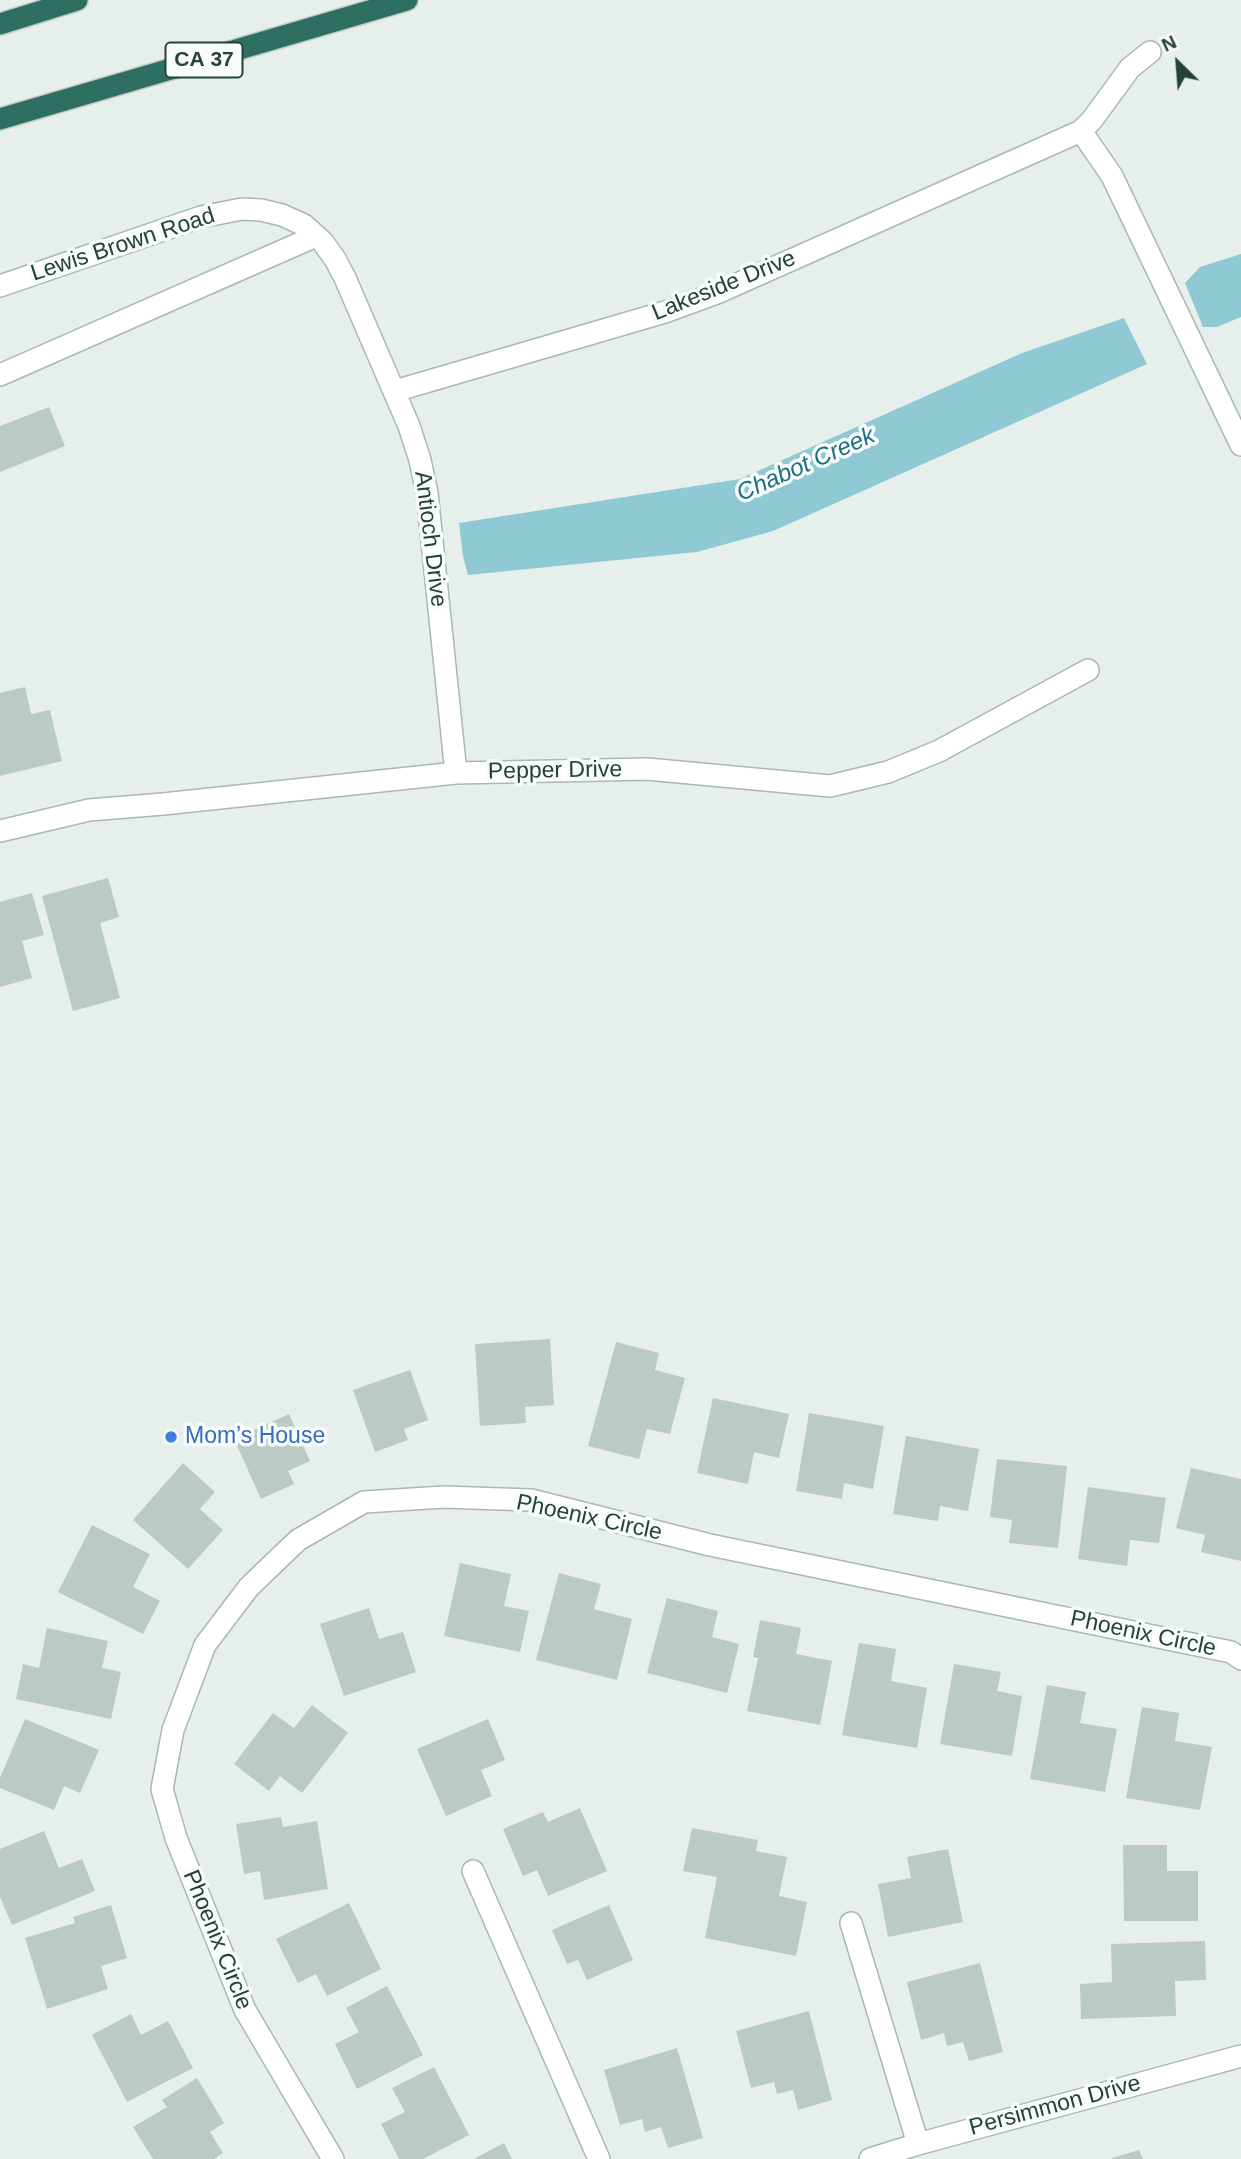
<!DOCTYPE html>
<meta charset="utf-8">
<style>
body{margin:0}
#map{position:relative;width:1241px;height:2159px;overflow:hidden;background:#e6efeb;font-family:Arial,sans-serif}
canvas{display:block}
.north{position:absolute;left:1143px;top:28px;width:70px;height:70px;-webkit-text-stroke:5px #f7fbf9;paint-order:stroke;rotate:335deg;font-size:19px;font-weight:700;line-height:28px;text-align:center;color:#24423a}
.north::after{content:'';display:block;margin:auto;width:24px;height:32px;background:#24423a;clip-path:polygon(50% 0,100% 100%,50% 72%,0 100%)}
</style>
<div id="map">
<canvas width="1241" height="2159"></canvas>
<div class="north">N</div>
</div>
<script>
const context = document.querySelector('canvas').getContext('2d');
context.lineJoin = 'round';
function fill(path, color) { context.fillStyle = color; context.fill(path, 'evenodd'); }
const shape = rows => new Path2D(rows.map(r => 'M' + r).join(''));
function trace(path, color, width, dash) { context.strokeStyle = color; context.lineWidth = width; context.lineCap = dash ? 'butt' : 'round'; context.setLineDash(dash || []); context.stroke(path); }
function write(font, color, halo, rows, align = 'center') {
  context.font = font + ' Arial,sans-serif'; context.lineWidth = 7; context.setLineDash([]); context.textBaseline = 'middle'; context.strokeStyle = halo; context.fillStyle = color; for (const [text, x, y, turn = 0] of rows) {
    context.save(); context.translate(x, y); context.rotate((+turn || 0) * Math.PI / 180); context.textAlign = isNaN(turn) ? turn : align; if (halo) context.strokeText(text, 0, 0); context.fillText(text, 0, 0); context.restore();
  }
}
fill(shape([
 [1241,254,1241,317,1217,327,1203,327,1185,283,1200,267],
 [1124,318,1147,364,773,531,697,552,468,575,463,556,459,523,740,479,1022,353]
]), '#8ec9d4');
fill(shape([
 [49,407,65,446,0,472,0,426],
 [25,687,31,714,50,710,62,761,0,776,0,693],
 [108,878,119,917,100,923,120,998,73,1011,42,896],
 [32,893,44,935,22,941,32,978,0,987,0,902],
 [550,1339,554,1405,525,1407,526,1423,480,1426,475,1344],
 [616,1342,659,1353,655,1370,685,1378,670,1434,647,1429,639,1459,588,1446],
 [410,1370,428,1420,404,1429,408,1440,375,1452,353,1390],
 [713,1398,789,1414,779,1458,754,1452,748,1484,697,1473],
 [809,1413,884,1426,873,1489,844,1483,842,1499,796,1491],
 [289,1414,310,1461,288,1471,294,1484,261,1499,234,1439],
 [906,1436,979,1449,968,1511,940,1506,938,1521,893,1514],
 [997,1459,1067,1466,1058,1548,1009,1543,1012,1520,990,1517],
 [183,1463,215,1492,200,1509,223,1530,188,1569,133,1520],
 [1191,1468,1241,1479,1241,1561,1201,1552,1205,1535,1176,1528],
 [1088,1487,1166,1498,1159,1543,1130,1540,1127,1566,1078,1559],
 [92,1525,150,1554,133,1587,160,1601,143,1634,58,1592],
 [460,1563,511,1574,504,1606,529,1611,520,1652,444,1636],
 [559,1573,601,1584,594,1609,632,1619,617,1680,536,1660],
 [667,1598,718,1611,712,1637,739,1644,727,1693,647,1673],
 [369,1608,379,1639,403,1632,416,1672,344,1696,320,1624],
 [760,1620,801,1628,796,1654,832,1661,820,1725,747,1711,758,1658,753,1657],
 [47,1628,108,1641,102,1668,121,1672,111,1719,16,1699,23,1664,39,1668],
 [859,1643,896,1649,891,1681,927,1688,917,1748,842,1735],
 [954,1664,1001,1672,997,1691,1022,1696,1012,1756,940,1744],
 [1047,1685,1086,1692,1080,1723,1117,1729,1105,1792,1030,1779],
 [312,1705,348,1733,302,1793,280,1776,269,1791,234,1764,273,1713,294,1728],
 [1142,1707,1179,1713,1175,1741,1212,1747,1200,1810,1126,1798],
 [25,1719,99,1750,80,1793,64,1786,54,1810,0,1788,0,1778],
 [488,1719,505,1760,481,1770,492,1796,446,1816,417,1749],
 [580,1808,607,1871,548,1896,537,1870,523,1876,503,1829,543,1812,548,1822],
 [281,1817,283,1827,317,1821,328,1889,264,1900,260,1871,244,1874,236,1824],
 [692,1828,758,1840,756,1851,787,1857,779,1896,807,1902,796,1956,705,1938,717,1877,683,1871],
 [44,1831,59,1868,82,1859,95,1891,12,1925,0,1897,0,1849],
 [1123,1845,1167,1845,1167,1871,1198,1871,1198,1921,1124,1921],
 [948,1849,963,1922,888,1937,878,1884,911,1878,907,1857],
 [349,1903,381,1969,327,1996,316,1974,298,1983,276,1939],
 [111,1905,127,1958,101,1966,108,1989,47,2009,25,1938,75,1923,73,1917],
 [609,1905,633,1960,587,1980,578,1960,567,1964,552,1930],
 [1205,1941,1206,1980,1175,1981,1176,2016,1081,2019,1080,1984,1112,1982,1111,1944],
 [980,1963,1003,2052,969,2061,963,2042,947,2046,944,2033,921,2040,907,1982],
 [387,1986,423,2055,357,2089,335,2044,359,2032,346,2008],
 [809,2011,832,2100,798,2110,793,2090,777,2094,774,2082,751,2088,736,2031],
 [131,2014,141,2035,168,2021,193,2068,127,2102,92,2035],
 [677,2048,703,2138,668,2148,661,2127,645,2132,642,2119,620,2125,604,2070],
 [434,2067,469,2135,423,2159,399,2159,381,2124,405,2112,392,2088],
 [197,2078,224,2123,210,2132,223,2153,214,2159,153,2159,133,2127,167,2107,162,2100],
 [504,2143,512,2159,474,2159],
 [1139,2150,1143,2159,1112,2159,1112,2158]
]), '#bbcac4');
const minor = shape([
 [1081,131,1092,120,1130,68,1150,52],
 [0,286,201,217,242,209,261,210,282,215,304,225,322,241,335,259,345,278,409,426,420,460,427,493,456,773],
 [0,375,316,236],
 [395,391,665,312,717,293,1081,131,1112,176,1241,445],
 [0,831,89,810,163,804,456,773,647,769,830,786,888,772,939,751,1088,670],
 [473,1871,599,2159],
 [851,1923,918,2144],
 [333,2159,245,2010,176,1838,162,1789,173,1730,205,1645,249,1587,298,1540,364,1502,444,1497,531,1500,710,1545,1231,1652,1241,1659],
 [870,2159,918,2144,1241,2056]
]);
const highway = shape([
 [0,24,77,0],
 [0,119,407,0]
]);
trace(minor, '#a8b8b2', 24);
trace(highway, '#c2cac8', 24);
trace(minor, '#fff', 21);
trace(highway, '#2f6f62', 21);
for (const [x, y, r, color] of [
 [171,1437,7,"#3f7fe0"]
]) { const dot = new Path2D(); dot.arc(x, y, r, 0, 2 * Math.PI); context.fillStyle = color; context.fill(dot); trace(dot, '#f7fbf9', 2.5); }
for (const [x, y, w] of [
 [204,60,77]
]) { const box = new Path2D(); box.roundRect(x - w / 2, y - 17.5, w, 35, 5); context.fillStyle = '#f7fbf9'; context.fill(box); trace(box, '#24423a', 2); }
write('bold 21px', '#24423a', null, [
 ["CA 37",204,60]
]);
write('23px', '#24423a', '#f7fbf9', [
 ["Lewis Brown Road",123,245,-18],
 ["Lakeside Drive",724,286,-22],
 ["Antioch Drive",430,539,83],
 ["Pepper Drive",555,771,-1],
 ["Phoenix Circle",589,1518,12],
 ["Phoenix Circle",1143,1634,12],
 ["Phoenix Circle",217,1940,68],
 ["Persimmon Drive",1055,2106,-15]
]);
write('23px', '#366cbe', '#f7fbf9', [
 ["Mom’s House",185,1437]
], 'left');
write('italic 24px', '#1c6f80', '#f7fbf9', [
 ["Chabot Creek",806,465,-24]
]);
</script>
